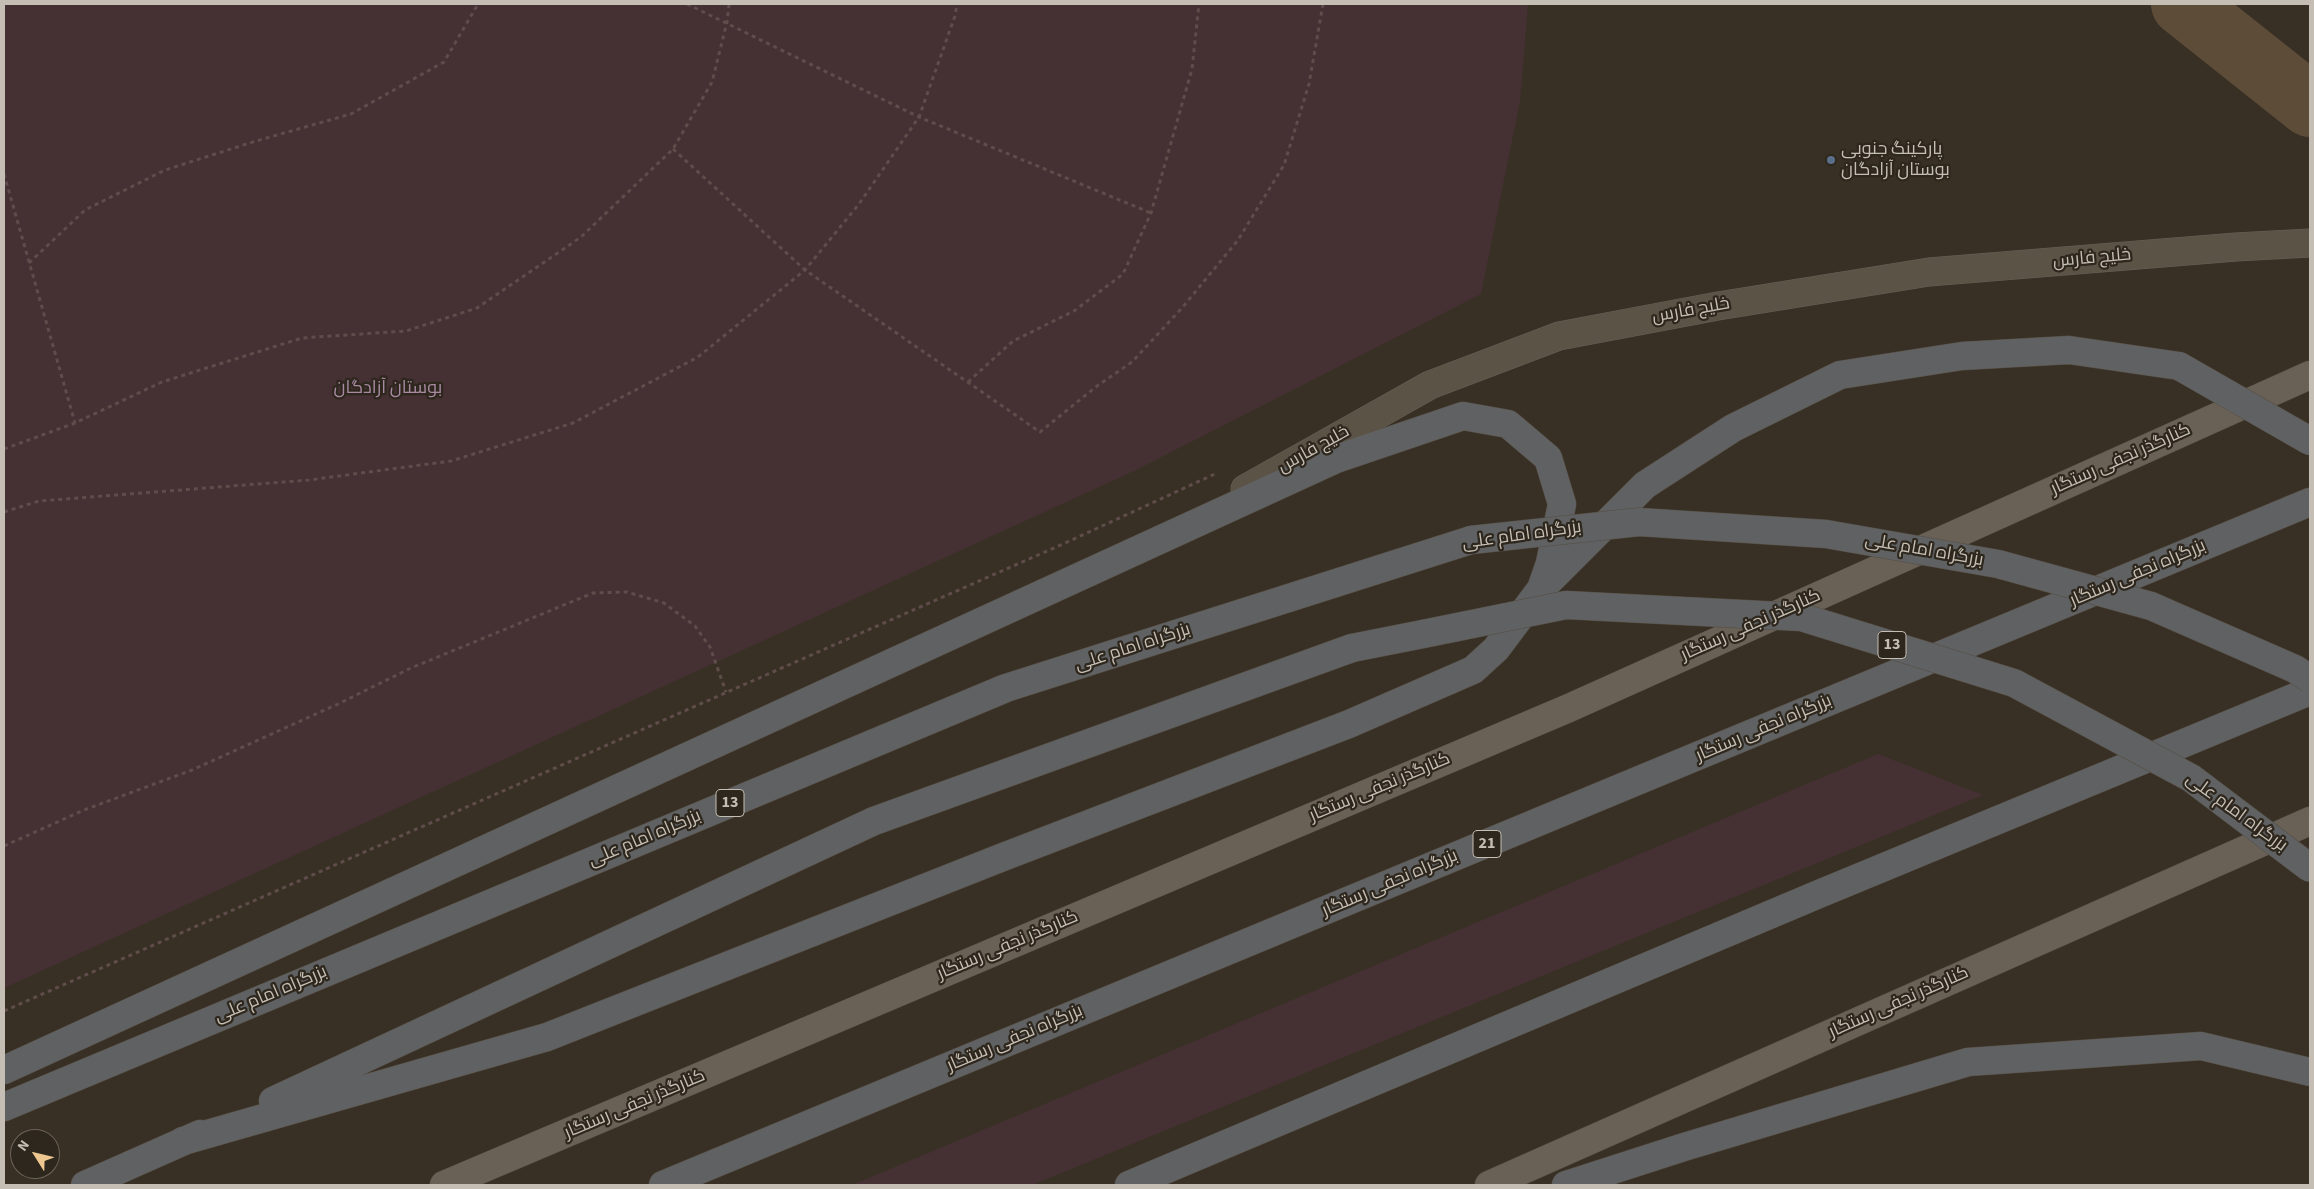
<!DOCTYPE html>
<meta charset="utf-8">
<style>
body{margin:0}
#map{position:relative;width:2314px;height:1189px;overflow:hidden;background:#393025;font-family:"Source Sans 3",sans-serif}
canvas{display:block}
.frame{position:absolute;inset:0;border:5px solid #c5beb4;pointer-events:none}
.north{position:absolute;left:10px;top:1129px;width:50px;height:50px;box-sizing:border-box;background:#2e271d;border:1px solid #6a6359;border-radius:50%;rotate:306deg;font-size:14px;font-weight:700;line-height:20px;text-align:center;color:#c5beb4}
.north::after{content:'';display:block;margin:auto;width:18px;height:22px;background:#edc690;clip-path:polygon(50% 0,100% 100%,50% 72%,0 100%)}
</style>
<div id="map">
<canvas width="2314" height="1189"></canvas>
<div class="frame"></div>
<div class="north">N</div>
</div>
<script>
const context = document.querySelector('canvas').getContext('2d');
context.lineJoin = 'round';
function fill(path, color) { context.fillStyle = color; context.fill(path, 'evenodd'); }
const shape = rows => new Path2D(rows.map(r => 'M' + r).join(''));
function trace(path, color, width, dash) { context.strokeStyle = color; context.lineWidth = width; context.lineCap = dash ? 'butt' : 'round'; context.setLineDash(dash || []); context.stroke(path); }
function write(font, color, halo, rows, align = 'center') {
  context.font = font + ' "Source Sans 3",Cairo,sans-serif'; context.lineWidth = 4.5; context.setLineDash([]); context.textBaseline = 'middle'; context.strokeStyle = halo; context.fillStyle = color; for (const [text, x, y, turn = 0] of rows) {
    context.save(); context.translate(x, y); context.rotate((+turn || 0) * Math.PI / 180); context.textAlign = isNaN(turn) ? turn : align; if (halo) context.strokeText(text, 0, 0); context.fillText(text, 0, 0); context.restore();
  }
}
fill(shape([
 [4,4,1528,4,1520,101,1481,294,1134,471,4,988],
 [1878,754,1983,795,1032,1185,852,1185]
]), '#453033');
trace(shape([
 [2183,4,2310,105]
]), '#5d4c38', 64);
const secondary = shape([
 [1245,489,1430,385,1559,336,1718,306,1929,272,2236,247,2310,243]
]);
const primary = shape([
 [444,1185,1569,708,2310,375],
 [1489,1185,2310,821]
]);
const trunk = shape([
 [1545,585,1645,485,1733,428,1840,375,1962,356,2069,350,2179,366],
 [4,1070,1336,459,1463,416,1508,424,1548,458,1562,504,1550,563,1541,589,1496,649,1473,670,1349,724,1003,857,547,1037,183,1141],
 [273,1101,874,821,1352,648,1423,634],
 [4,1107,1006,688,1471,540],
 [85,1185,200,1134],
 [663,1185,2310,502],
 [1129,1185,1819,894,2310,691],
 [1566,1185,1684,1147,1968,1062,2201,1046,2310,1072]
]);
trace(secondary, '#686056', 29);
trace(primary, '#564e44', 29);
trace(trunk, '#554d43', 29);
trace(shape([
 [687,4,919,117,1151,213],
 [673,149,805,270,1040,432,1097,386,1132,362,1182,308,1238,240,1284,165,1309,84,1323,4],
 [4,174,75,423],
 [29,263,85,210,165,170,256,141,351,114,444,62,478,4],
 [968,382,1013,341,1074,311,1123,274,1151,213,1192,69,1199,4],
 [4,449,75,423,162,382,302,338,406,331,477,308,581,237,673,149,712,82,727,22,729,4],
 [4,512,39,501,309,480,451,461,573,423,698,357,805,270,859,204,919,117,955,16,957,4],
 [4,846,84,810,192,770,338,704,411,668,593,593,627,592,664,603,695,626,710,647,726,692],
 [4,1011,1063,544,1217,473]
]), '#5e4d4b', 3, [4, 4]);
trace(secondary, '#5c5347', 28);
trace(primary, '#6a6156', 28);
trace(trunk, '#606162', 28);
const trunkBridge = shape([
 [2179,366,2310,441],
 [1471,540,1639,522,1826,534,1998,564,2151,606,2295,669,2310,679],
 [1423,634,1566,605,1801,617,2014,683,2191,778,2310,868]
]);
trace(trunkBridge, '#554d43', 29, []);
trace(trunkBridge, '#606162', 28);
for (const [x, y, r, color] of [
 [1831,160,5,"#5c6f8a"]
]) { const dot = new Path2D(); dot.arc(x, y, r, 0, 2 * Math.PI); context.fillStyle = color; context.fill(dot); trace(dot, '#2e271d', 2); }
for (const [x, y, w] of [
 [1892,645,28],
 [730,803,28],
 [1487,844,28]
]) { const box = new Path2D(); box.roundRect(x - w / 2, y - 13.5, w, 27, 4); context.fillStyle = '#2e271d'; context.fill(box); trace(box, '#c5beb4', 1); }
write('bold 16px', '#c5beb4', null, [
 ["13",1892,645],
 ["13",730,803],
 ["21",1487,844]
]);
write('18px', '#c5beb4', '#2e271d', [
 ["پارکینگ جنوبی",1841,150],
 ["بوستان آزادگان",1841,171]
], 'left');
write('18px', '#c5beb4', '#2e271d', [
 ["خلیج فارس",2092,259,-5],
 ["خلیج فارس",1691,311,-10],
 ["خلیج فارس",1314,450,-29],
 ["کنارگذر نجفی رستگار",2121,460,-24],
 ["بزرگراه امام علی",1522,536,-8],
 ["بزرگراه امام علی",1924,551,10],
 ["بزرگراه نجفی رستگار",2138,574,-23],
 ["کنارگذر نجفی رستگار",1751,626,-24],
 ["بزرگراه امام علی",1133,648,-18],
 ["بزرگراه نجفی رستگار",1764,729,-23],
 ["کنارگذر نجفی رستگار",1380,788,-23],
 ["بزرگراه امام علی",2236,813,36],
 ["بزرگراه امام علی",645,839,-23],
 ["بزرگراه نجفی رستگار",1390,884,-23],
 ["کنارگذر نجفی رستگار",1008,946,-23],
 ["بزرگراه امام علی",271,995,-23],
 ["کنارگذر نجفی رستگار",1899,1003,-24],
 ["بزرگراه نجفی رستگار",1015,1039,-23],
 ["کنارگذر نجفی رستگار",635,1105,-23]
]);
write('18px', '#a98aa3', '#2e271d', [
 ["بوستان آزادگان",388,389]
]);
</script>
